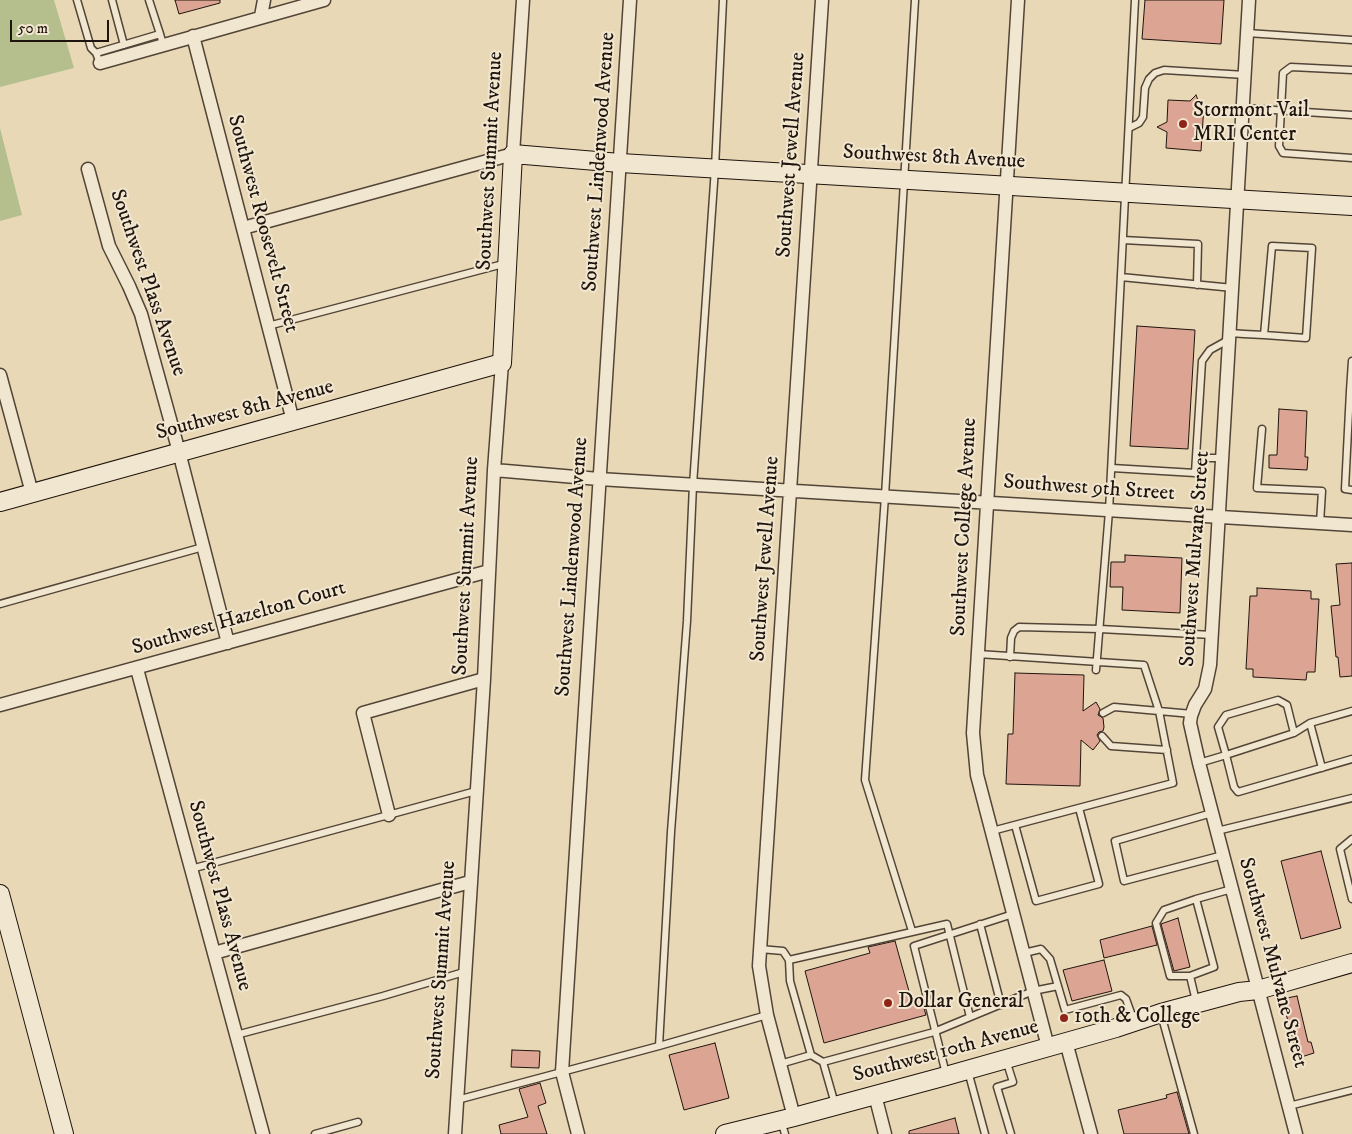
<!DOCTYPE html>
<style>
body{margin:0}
#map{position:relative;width:1352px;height:1134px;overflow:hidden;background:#e9d8b5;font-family:"IM FELL DW Pica",serif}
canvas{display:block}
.scale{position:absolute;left:10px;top:20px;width:99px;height:22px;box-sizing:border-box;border:2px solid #1f140e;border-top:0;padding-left:6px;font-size:15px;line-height:18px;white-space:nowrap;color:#1f140e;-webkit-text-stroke:4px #f1e6cf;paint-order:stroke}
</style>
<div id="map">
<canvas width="1352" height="1134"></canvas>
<div class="scale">50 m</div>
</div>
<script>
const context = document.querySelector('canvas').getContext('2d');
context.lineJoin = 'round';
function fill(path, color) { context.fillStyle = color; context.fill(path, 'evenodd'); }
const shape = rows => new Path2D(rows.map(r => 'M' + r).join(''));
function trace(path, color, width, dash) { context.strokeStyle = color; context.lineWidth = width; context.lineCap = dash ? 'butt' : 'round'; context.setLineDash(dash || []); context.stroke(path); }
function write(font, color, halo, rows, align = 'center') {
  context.font = font + ' "IM FELL DW Pica",serif'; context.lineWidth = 4; context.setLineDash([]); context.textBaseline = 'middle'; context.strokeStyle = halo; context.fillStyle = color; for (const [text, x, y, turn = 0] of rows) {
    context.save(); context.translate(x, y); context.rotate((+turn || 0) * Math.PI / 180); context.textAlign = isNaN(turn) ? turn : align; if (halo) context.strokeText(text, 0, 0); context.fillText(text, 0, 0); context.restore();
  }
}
fill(shape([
 [0,0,54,0,74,68,0,87],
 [0,128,22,215,0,221]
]), '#b5bf8e');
const building = shape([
 [175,0,220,0,220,3,179,14,175,0],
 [1145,0,1224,0,1221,44,1142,39,1145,0],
 [1196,95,1200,105,1204,105,1201,151,1166,148,1167,132,1157,127,1167,122,1168,100,1190,101,1196,95],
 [1137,326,1195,330,1188,449,1130,446,1137,326],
 [1279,409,1307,411,1305,457,1308,457,1307,470,1269,468,1269,455,1277,455,1279,409],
 [1125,555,1182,558,1180,613,1122,610,1123,587,1110,587,1111,562,1125,562,1125,555],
 [1352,563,1352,676,1340,677,1338,657,1336,657,1331,606,1340,605,1336,564,1352,563],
 [1257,588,1311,591,1311,599,1319,599,1315,672,1307,672,1306,680,1253,677,1253,669,1246,669,1250,596,1257,596,1257,588],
 [1015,673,1084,675,1083,711,1096,702,1100,709,1098,715,1103,718,1104,727,1103,731,1099,732,1097,735,1100,741,1093,750,1081,740,1080,786,1006,784,1008,734,1013,734,1015,673],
 [1321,851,1341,928,1301,939,1281,861,1321,851],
 [1178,918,1190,967,1174,971,1161,924,1178,918],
 [1152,926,1157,945,1104,958,1100,940,1152,926],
 [895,941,912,1002,921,999,926,1015,824,1043,805,971,870,953,868,947,895,941],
 [1104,960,1112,991,1072,1001,1063,970,1104,960],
 [1297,996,1308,1042,1311,1042,1314,1053,1298,1058,1282,999,1297,996],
 [715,1043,729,1098,684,1110,669,1055,715,1043],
 [512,1050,540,1051,539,1068,511,1067,512,1050],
 [540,1083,546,1103,538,1106,547,1134,501,1134,499,1125,528,1117,519,1089,540,1083],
 [1177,1092,1189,1134,1124,1134,1118,1110,1167,1098,1166,1095,1177,1092],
 [955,1118,959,1134,909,1134,909,1131,955,1118]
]);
fill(building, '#dca493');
trace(building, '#1f140e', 1);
const lane = shape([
 [77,0,91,48,96,53],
 [112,0,124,45],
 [149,0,160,34],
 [1247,33,1352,40],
 [100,63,96,53,160,34,163,44],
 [1352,70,1291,67,1283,73,1279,146,1283,153,1352,158],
 [1243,108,1352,115],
 [1129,128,1139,123,1143,117,1145,88,1149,79,1155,73,1164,70,1245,75],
 [1123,240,1198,244,1197,285],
 [1121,277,1233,288],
 [268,326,507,263],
 [1230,333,1244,334,1264,335,1306,338,1312,248,1272,246,1264,335],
 [1352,361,1350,391,1352,391],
 [1350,391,1345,489,1352,490],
 [1262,429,1257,488,1322,491,1320,523],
 [1197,458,1223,458],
 [1112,468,1195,473,1202,361,1210,350,1228,340],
 [0,604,203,547],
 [978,654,1144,665,1159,711,1114,707,1103,713],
 [1010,657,1011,638,1014,631,1019,627,1100,629,1212,635],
 [1096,670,1109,511,1135,0],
 [1352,711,1310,723,1294,733,1226,755,1234,787,1238,792,1352,759],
 [1310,723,1322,768],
 [1102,736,1111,746,1167,750],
 [1199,763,1226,755,1218,727,1226,715,1278,700,1287,705,1294,733],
 [1212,813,1115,841,1124,881,1223,855],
 [1015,825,1036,901,1099,884,1079,808],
 [992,831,1173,783,1159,711,1192,714],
 [1217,831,1352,798],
 [1352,839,1340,849,1352,899],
 [191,869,476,791],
 [1196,899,1164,910,1156,923,1170,976,1190,976,1214,967,1196,899,1232,889],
 [980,924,1001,1005],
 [912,931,865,780,885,496,915,0],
 [760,949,783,951,789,960,790,981,811,1055,823,1062,934,1032,1033,991,1058,986],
 [1024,953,1041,949,1050,959,1065,1010,1121,995,1126,999,1134,1021],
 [789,960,947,924,970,1017],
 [1190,976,1196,1001],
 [1161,1014,1194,1134],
 [236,1035,383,996,464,972],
 [659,1046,671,832,687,621,693,485,715,168,723,0],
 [1006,1060,1013,1082,997,1087,1011,1134],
 [823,1062,835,1104],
 [780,1064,811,1055],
 [968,1071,985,1134],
 [946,1074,914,946,1013,914],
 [457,1100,659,1046,767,1015],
 [1289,1106,1352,1090],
 [781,1121,785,1134],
 [315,1134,358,1122]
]);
const street = shape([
 [1018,0,973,733,977,775,1048,1047],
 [1249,0,1210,665,1205,689,1195,705,1191,716,1190,723,1199,763,1296,1134],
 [261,16,264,0],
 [193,36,293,421],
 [100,63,324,0],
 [88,169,109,246,129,286,141,314,179,452,228,643],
 [243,228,513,154,523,0],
 [0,375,32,493],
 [494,470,599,479,1352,525],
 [137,669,263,1134],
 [0,705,489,571],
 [389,815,363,713,484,679],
 [214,953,470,882],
 [1066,1042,1091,1134],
 [875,1095,885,1134],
 [794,1117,767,1015,759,966,822,0],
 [455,1134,484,679,494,470,502,363],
 [578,1134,562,1072,630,0]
]);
const secondary = shape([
 [0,502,502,363,513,154,620,163,1352,206],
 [0,894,64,1134],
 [725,1134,794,1117,946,1076,1116,1028,1161,1013,1239,992,1258,990,1352,963]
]);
trace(lane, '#524538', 9);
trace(street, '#524538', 15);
trace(secondary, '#1f140e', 20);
trace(lane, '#f1e6cf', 6);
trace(street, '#f1e6cf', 12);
trace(secondary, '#f1e6cf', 18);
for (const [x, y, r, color] of [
 [1183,124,5,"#8f2418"],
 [888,1003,5,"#8f2418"],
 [1064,1018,5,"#8f2418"]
]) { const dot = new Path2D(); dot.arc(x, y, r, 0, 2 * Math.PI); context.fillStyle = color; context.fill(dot); trace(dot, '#f1e6cf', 2); }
write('21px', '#1f140e', '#f1e6cf', [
 ["Stormont Vail",1193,112],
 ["MRI Center",1193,136],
 ["Dollar General",898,1003],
 ["10th & College",1074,1018]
], 'left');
write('21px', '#1f140e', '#f1e6cf', [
 ["Southwest Jewell Avenue",792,155,-86],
 ["Southwest 8th Avenue",934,158,3],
 ["Southwest Summit Avenue",491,161,-87],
 ["Southwest Lindenwood Avenue",600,162,-86],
 ["Southwest Roosevelt Street",262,224,75],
 ["Southwest Plass Avenue",147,283,71],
 ["Southwest 8th Avenue",245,411,-15],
 ["Southwest 9th Street",1089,489,4],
 ["Southwest College Avenue",965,527,-87],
 ["Southwest Jewell Avenue",766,559,-86],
 ["Southwest Mulvane Street",1196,559,-86],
 ["Southwest Summit Avenue",467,566,-87],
 ["Southwest Lindenwood Avenue",573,567,-86],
 ["Southwest Hazelton Court",239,619,-16],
 ["Southwest Plass Avenue",219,896,75],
 ["Southwest Mulvane Street",1272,963,75],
 ["Southwest Summit Avenue",442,970,-86],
 ["Southwest 10th Avenue",946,1052,-15]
]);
</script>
